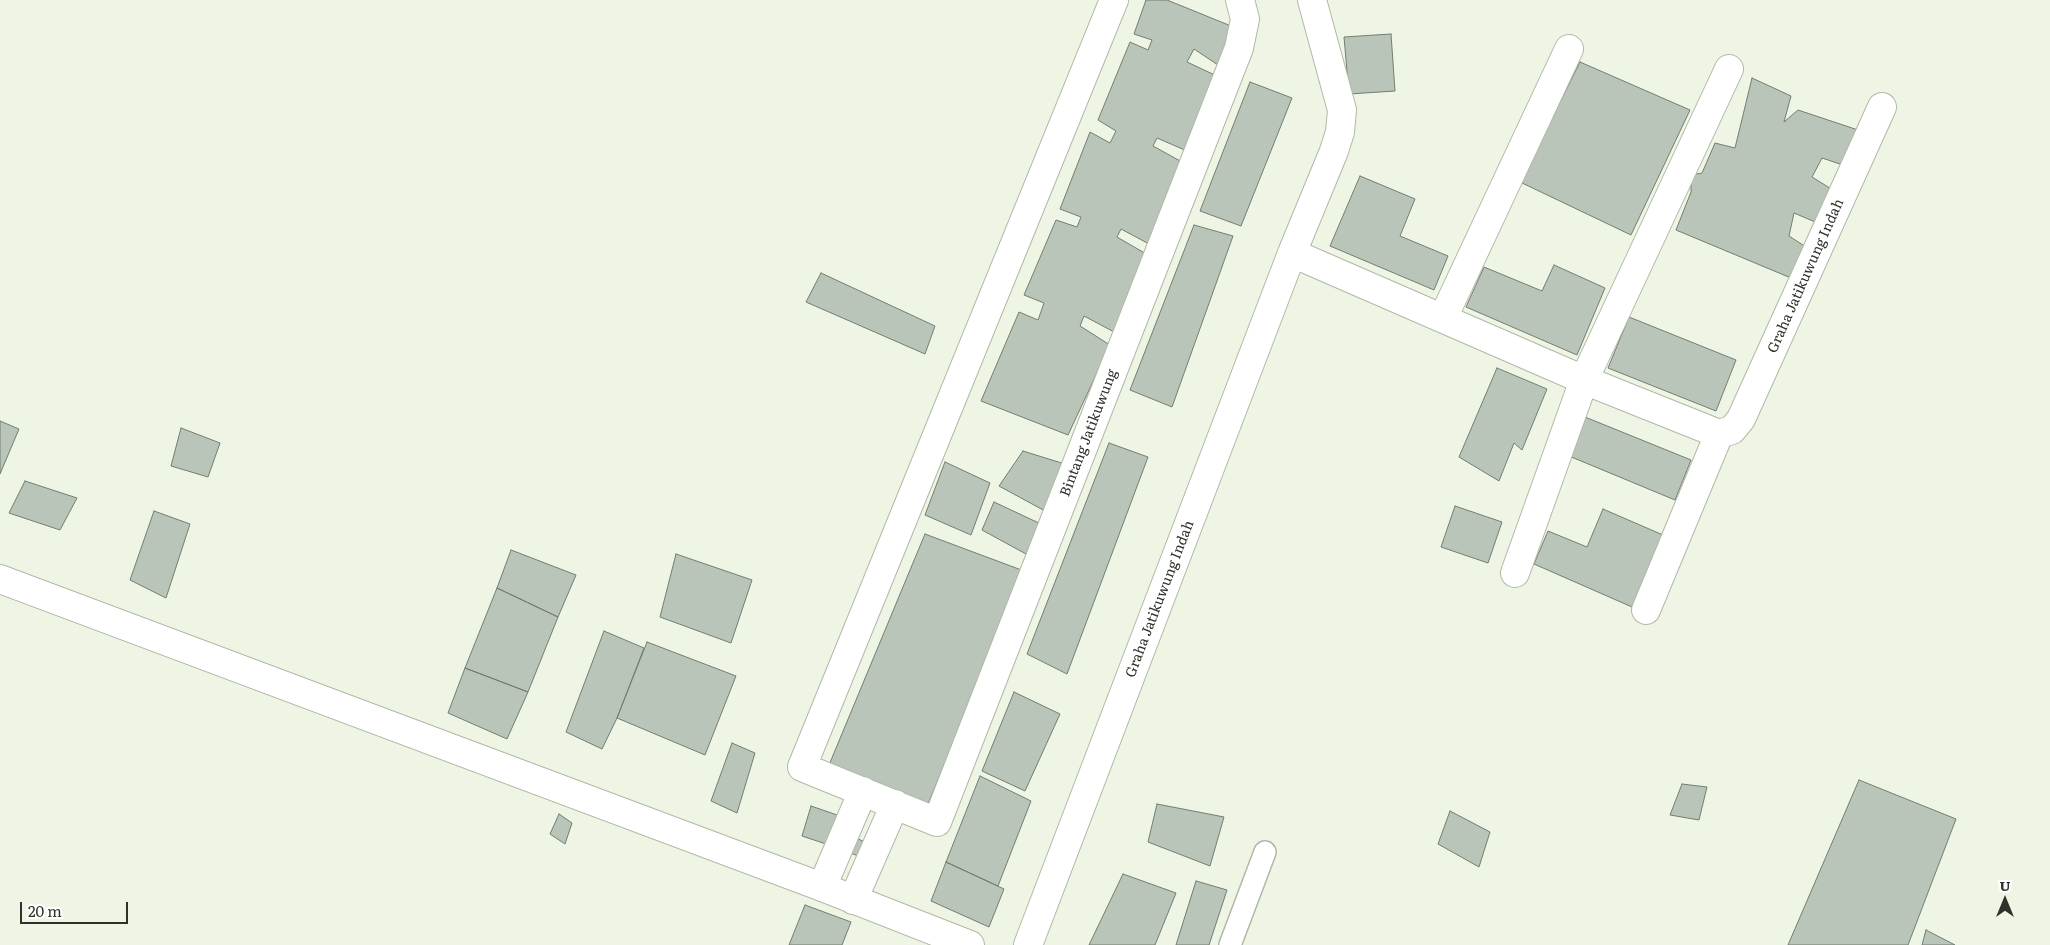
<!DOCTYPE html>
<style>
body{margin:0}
#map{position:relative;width:2050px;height:945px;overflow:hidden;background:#eff5e4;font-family:Literata,serif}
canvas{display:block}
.north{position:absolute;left:1980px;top:875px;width:50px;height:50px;-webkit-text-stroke:4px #fff;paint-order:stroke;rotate:0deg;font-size:14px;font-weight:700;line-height:20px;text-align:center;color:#2f322b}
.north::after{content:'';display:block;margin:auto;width:18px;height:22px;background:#2f322b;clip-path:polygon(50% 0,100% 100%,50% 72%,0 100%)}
.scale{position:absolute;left:20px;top:902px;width:108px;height:22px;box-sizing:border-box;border:2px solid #2f322b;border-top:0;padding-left:6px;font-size:15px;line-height:18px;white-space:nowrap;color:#2f322b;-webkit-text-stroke:4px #fff;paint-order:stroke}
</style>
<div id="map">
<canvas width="2050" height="945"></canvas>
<div class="north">U</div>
<div class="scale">20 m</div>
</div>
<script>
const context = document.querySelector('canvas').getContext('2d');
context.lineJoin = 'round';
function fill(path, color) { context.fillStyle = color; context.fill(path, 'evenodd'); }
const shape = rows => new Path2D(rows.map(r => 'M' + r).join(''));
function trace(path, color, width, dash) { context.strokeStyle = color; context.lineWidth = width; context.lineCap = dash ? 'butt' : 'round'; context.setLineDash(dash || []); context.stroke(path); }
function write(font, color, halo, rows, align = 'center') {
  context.font = font + ' Literata,serif'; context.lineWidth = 5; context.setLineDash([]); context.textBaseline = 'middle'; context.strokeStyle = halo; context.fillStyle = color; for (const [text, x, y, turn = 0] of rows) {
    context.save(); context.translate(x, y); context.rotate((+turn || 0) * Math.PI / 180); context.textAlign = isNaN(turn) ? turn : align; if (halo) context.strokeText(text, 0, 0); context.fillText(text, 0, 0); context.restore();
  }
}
const building = shape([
 [1146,0,1167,0,1236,28,1224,69,1194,49,1187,62,1219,77,1187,151,1157,138,1153,146,1182,162,1151,245,1121,229,1117,237,1148,255,1116,333,1084,316,1080,326,1110,345,1068,435,981,401,1019,312,1038,320,1044,303,1024,295,1056,220,1077,227,1081,217,1060,209,1090,132,1110,143,1116,131,1098,120,1130,42,1148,50,1152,40,1134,34,1146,0],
 [1391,34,1395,91,1349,94,1344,37,1391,34],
 [1580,62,1690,110,1631,235,1520,182,1580,62],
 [1752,78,1791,96,1784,122,1798,110,1858,130,1843,165,1822,158,1812,177,1833,190,1820,224,1794,213,1789,236,1809,249,1791,278,1676,230,1691,192,1691,175,1702,173,1715,143,1735,148,1752,78],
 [1250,82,1292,98,1241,226,1200,211,1250,82],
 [1360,176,1415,199,1400,236,1448,256,1434,290,1330,246,1360,176],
 [1194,225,1233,236,1172,407,1130,390,1194,225],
 [1554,265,1605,288,1577,355,1466,307,1484,267,1542,291,1554,265],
 [821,273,935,326,925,354,806,302,821,273],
 [1629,317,1736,360,1716,411,1608,368,1629,317],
 [1497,368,1547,389,1522,450,1514,443,1499,481,1459,457,1497,368],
 [1585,417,1691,460,1675,500,1569,456,1585,417],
 [0,421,19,429,0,474,0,421],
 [181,428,220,443,208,477,171,466,181,428],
 [1109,443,1148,457,1067,674,1027,654,1109,443],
 [1023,451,1068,465,1045,511,999,486,1023,451],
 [945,462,990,483,971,535,925,515,945,462],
 [25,481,77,498,60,530,9,513,25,481],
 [994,502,1041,524,1026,554,982,530,994,502],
 [1455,506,1502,522,1488,563,1441,547,1455,506],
 [1603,509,1663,535,1632,607,1534,564,1548,531,1587,547,1603,509],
 [154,511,190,524,166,598,130,580,154,511],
 [925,534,1024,571,928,804,829,765,925,534],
 [511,550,576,575,558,617,497,588,511,550],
 [676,554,752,580,731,643,660,617,676,554],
 [497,588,558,617,528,692,465,668,497,588],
 [604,631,644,648,617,718,602,749,566,732,604,631],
 [647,642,736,676,705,755,617,718,647,642],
 [465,668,528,692,507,739,448,713,465,668],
 [1014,692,1060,714,1025,791,982,771,1014,692],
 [732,743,755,753,737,813,711,801,732,743],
 [980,776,1031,801,998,886,946,862,980,776],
 [1859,780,1956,819,1908,945,1788,945,1859,780],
 [1682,784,1707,787,1699,820,1670,815,1682,784],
 [1157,804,1224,817,1210,866,1148,842,1157,804],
 [811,806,843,817,829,845,802,836,811,806],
 [1450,811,1490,832,1479,867,1438,844,1450,811],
 [559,814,572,823,565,844,550,834,559,814],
 [852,836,869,844,863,858,846,851,852,836],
 [946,862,1004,889,989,927,931,901,946,862],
 [1123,874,1176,893,1155,945,1089,945,1123,874],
 [1196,881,1227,890,1209,945,1176,945,1196,881],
 [805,905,851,922,842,945,789,945,805,905],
 [1926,930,1955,945,1922,945,1926,930]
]);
fill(building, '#b9c5b8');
trace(building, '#727d71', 1);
const service = shape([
 [1230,945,1265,852]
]);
const minor = shape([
 [1114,0,802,767,937,822,1239,48,1245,19,1240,0],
 [1292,253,1584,380,1719,434,1732,430,1741,419,1882,107],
 [1443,318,1569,49],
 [1515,573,1584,380,1729,69],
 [1646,610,1719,434],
 [822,887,863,791],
 [853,900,895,804],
 [1028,945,1292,253,1334,151,1340,132,1342,110,1312,0]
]);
const tertiary = shape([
 [0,579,822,887,970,945]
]);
trace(service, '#b2b8a8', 24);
trace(minor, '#b2b8a8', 30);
trace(tertiary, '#b2b8a8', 30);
trace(service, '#fff', 21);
trace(minor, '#fff', 28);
trace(tertiary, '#fff', 28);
write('14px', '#2f322b', '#fff', [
 ["Graha Jatikuwung Indah",1806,276,-66],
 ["Bintang Jatikuwung",1089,433,-69],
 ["Graha Jatikuwung Indah",1160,599,-69]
]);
</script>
